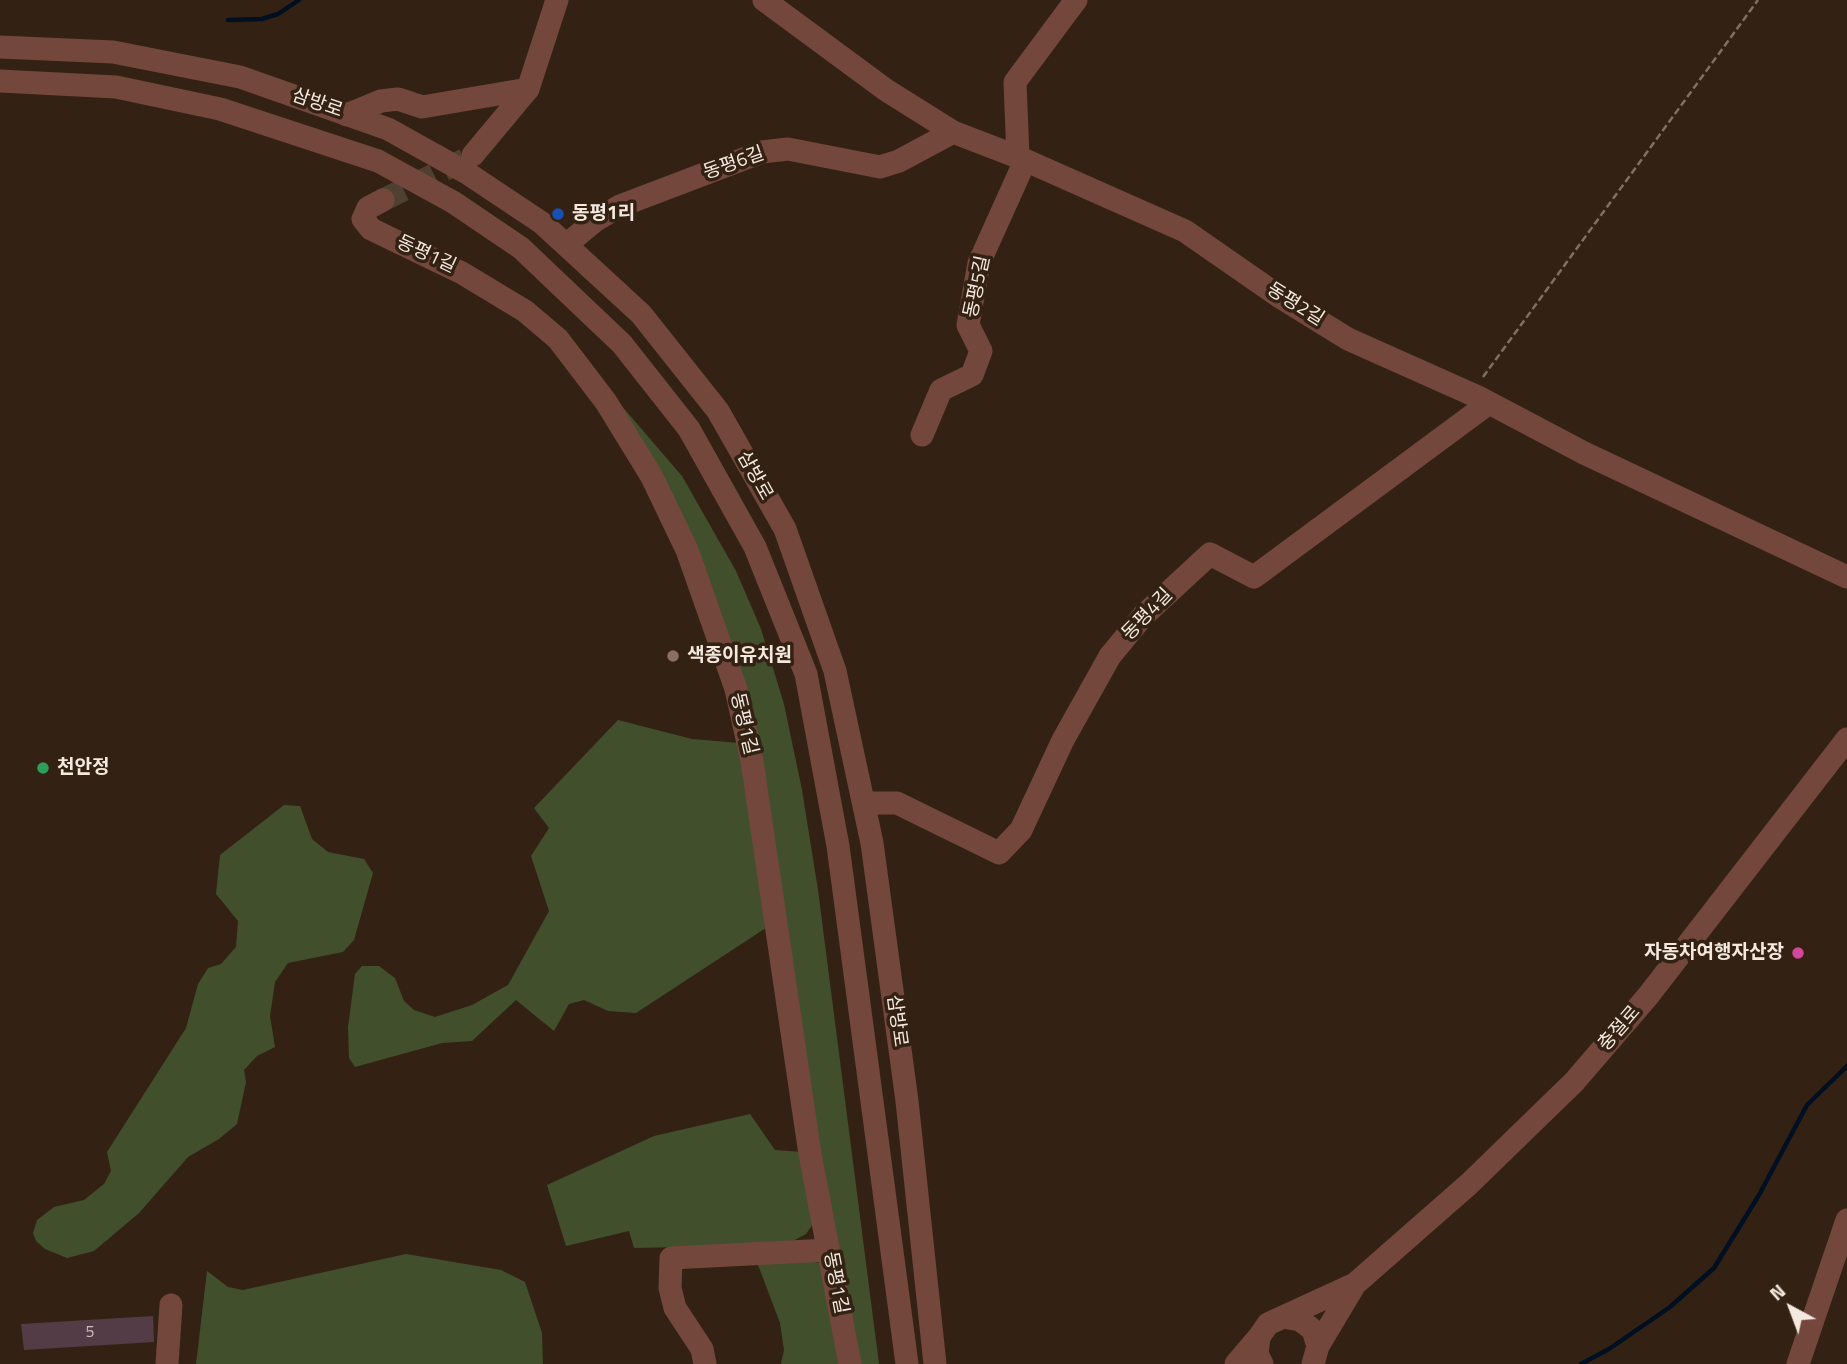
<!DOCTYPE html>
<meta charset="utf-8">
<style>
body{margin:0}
#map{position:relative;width:1847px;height:1364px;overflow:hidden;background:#332213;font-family:"Titillium Web",sans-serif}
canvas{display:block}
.north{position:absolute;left:1756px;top:1273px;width:70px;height:70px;-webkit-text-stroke:5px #332213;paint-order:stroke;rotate:319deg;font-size:19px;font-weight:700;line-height:28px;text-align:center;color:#f4e8df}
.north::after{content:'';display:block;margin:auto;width:24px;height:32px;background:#f4e8df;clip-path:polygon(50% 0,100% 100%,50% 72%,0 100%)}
</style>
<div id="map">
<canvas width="1847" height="1364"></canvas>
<div class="north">N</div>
</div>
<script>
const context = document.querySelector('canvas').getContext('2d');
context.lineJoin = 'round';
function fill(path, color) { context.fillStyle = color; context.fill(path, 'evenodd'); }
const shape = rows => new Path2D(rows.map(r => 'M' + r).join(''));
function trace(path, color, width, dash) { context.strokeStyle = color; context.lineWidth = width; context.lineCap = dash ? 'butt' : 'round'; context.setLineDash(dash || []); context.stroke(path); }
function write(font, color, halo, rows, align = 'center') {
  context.font = font + ' "Titillium Web","Noto Sans KR",sans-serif'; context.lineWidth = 7; context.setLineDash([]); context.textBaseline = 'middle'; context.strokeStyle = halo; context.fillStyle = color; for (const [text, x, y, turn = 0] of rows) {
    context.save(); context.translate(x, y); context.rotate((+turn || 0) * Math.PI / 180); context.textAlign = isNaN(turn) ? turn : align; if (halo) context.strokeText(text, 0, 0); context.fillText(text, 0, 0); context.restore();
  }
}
fill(shape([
 [620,404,682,476,736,571,761,629,784,704,802,790,818,890,879,1364,855,1364,746,696],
 [618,720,692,739,740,743,772,924,636,1013,608,1011,584,1000,569,1004,554,1031,516,1000,472,1041,442,1043,355,1067,349,1058,348,1027,355,974,362,966,379,966,395,978,404,1001,414,1010,435,1017,472,1005,508,985,549,911,531,856,549,828,534,808],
 [284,805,300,806,312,839,328,852,364,859,373,873,354,940,343,952,288,963,275,982,270,1016,275,1047,257,1056,244,1070,246,1082,237,1124,219,1139,188,1157,139,1213,94,1251,67,1258,45,1249,36,1241,33,1233,37,1220,54,1207,84,1200,104,1184,111,1171,107,1152,186,1028,198,984,208,968,221,964,236,947,238,921,216,894,220,855],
 [750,1114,775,1150,802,1152,813,1224,806,1234,793,1241,767,1245,634,1248,629,1231,566,1246,547,1185,654,1136],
 [406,1254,501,1270,525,1282,542,1333,543,1364,196,1364,207,1271,228,1287,243,1290],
 [789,1259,822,1263,842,1364,781,1364,784,1350,780,1323,758,1265]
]), '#414f2d');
trace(shape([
 [228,20,262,19,278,14,299,0],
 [1581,1364,1609,1349,1670,1307,1714,1268,1759,1195,1807,1105,1847,1066]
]), '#000f21', 4.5);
fill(shape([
 [153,1316,154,1342,24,1350,21,1324]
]), '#543c46');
trace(shape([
 [383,200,468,158]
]), '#504032', 23, [23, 11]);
trace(shape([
 [1483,377,1758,0]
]), '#7f7064', 2.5, [7, 3.5]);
trace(shape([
 [764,0,886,90,953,132,1018,157,1185,231,1280,297,1348,339,1478,397,1584,453,1847,577],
 [0,47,113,52,240,77,388,129,467,173,542,223,641,314,718,411,785,529,835,671,872,843,907,1101,935,1364],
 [0,81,116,87,220,109,378,161,453,202,521,248,622,344,689,429,755,547,806,674,838,846,907,1364],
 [347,115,381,101,398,99,422,107,528,89],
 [473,155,528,89,557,0],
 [1018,157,1015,82,1076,0],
 [383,200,368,208,363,219,371,229,462,273,525,311,558,339,606,402,652,477,687,550,736,689,752,761,810,1154,850,1364],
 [566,245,596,220,620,206,762,152,788,149,880,167,899,161,953,132],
 [922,435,941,390,972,375,981,351,968,325,979,263,1025,161],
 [864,803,897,803,999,853,1021,830,1063,740,1110,656,1143,616,1210,554,1254,577,1489,403],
 [1283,1317,1355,1284,1469,1184,1574,1082,1648,996,1847,739],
 [1318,1346,1355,1284],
 [167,1364,171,1305],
 [705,1364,702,1349,675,1308,670,1288,671,1258,828,1250],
 [1236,1364,1259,1337],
 [1262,1364,1257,1354,1259,1337,1268,1324,1283,1317,1300,1320,1313,1330,1318,1346,1313,1364],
 [1798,1364,1847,1220]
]), '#74473d', 23);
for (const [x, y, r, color] of [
 [558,214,7,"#1a4fb4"],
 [673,656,7,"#8d6e63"],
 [43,768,7,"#2e9e5b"],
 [1798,953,7,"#d1479c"]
]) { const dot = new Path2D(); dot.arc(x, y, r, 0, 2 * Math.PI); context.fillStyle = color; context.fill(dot); trace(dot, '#332213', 2.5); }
write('16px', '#ccbdb9', null, [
 ["5",90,1333]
]);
write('19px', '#f4e8df', '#332213', [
 ["삼방로",317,104,19],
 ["동평6길",734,164,-19],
 ["동평1길",426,255,25],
 ["동평5길",978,287,-78],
 ["동평2길",1295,305,32],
 ["삼방로",754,476,61],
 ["동평4길",1148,615,-46],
 ["동평1길",743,724,77],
 ["삼방로",896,1021,82],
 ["충절로",1620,1029,-49],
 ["동평1길",835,1283,79]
]);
write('bold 19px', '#f4e8df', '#332213', [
 ["동평1리",572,214],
 ["색종이유치원",687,656],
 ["천안정",57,768],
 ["자동차여행자산장",1784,953,"right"]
], 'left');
</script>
